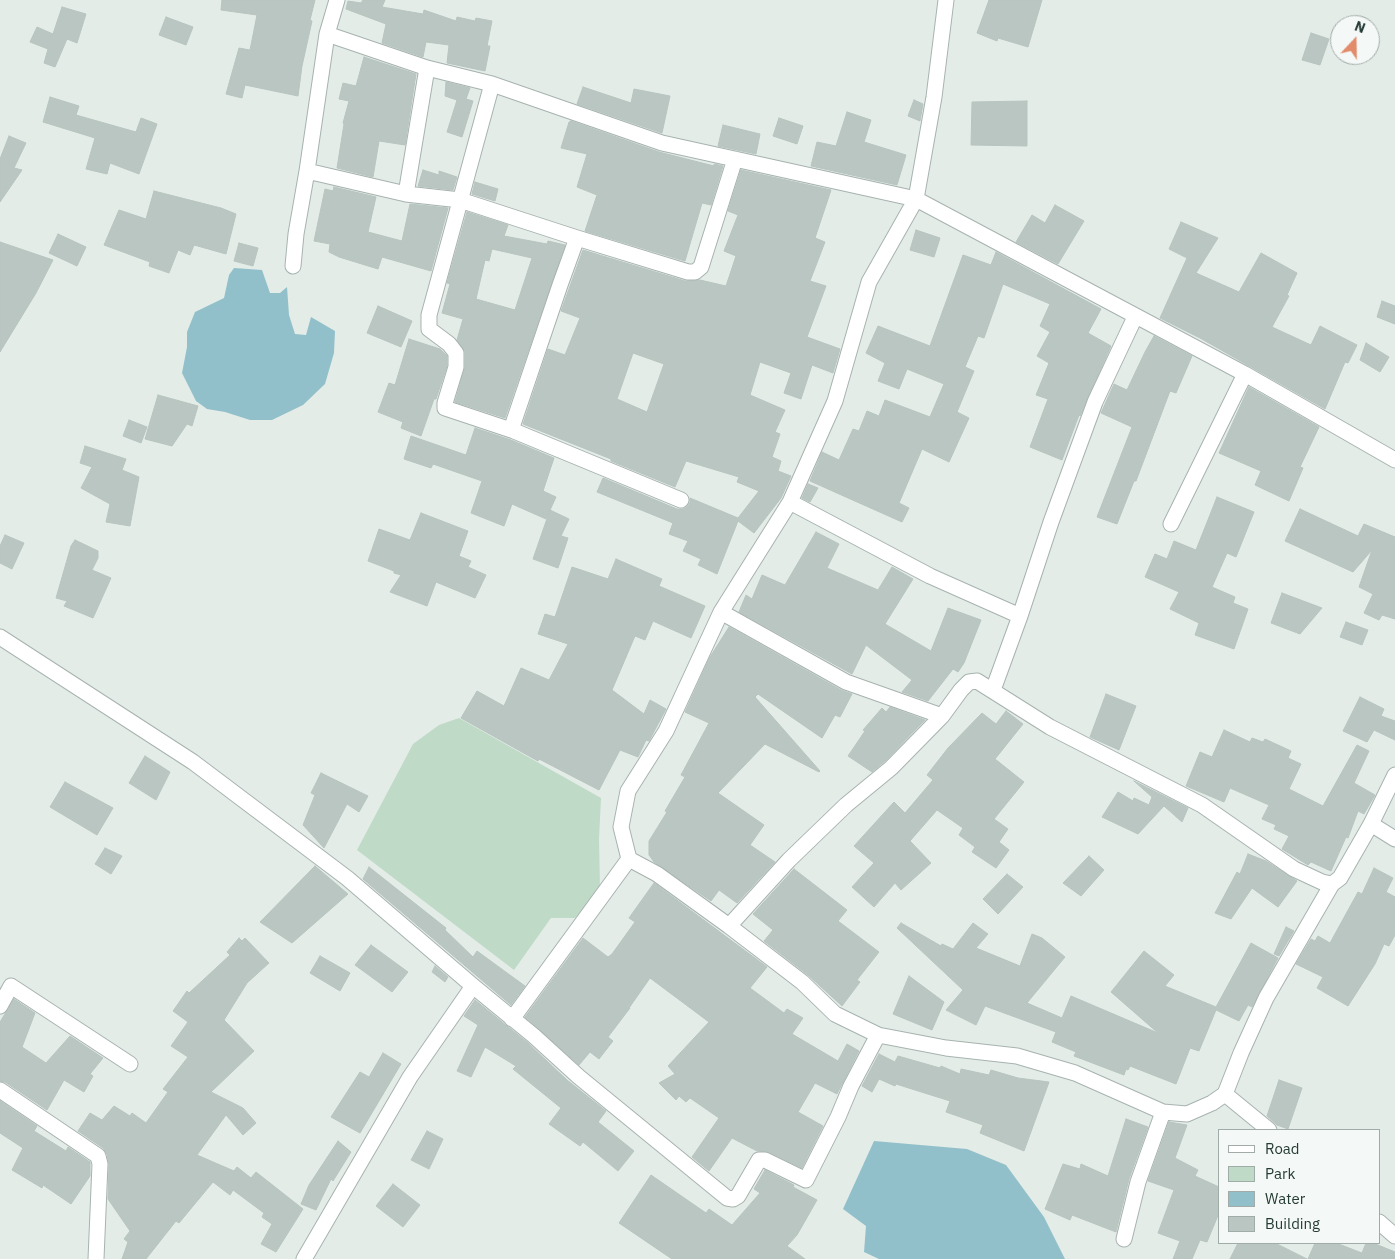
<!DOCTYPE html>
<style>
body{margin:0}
#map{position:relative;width:1395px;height:1259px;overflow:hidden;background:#e4ece8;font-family:"IBM Plex Sans",sans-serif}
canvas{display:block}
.legend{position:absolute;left:1218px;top:1129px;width:162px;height:115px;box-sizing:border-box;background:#f4f8f6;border:1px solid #a1aca9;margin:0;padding:6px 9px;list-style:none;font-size:15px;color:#253b36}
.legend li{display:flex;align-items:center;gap:10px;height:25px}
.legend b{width:25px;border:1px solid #a1aca9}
.north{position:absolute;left:1330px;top:15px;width:50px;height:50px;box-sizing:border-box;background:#f4f8f6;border:1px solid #a1aca9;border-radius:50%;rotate:21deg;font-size:14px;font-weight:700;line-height:20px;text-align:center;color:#253b36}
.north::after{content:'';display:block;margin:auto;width:18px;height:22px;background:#e28c6b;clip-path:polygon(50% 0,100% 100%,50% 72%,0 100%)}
</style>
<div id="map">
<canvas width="1395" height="1259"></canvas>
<ul class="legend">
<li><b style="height:6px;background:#fff"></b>Road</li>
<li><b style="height:14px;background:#bfdac7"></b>Park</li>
<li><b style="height:14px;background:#92c0ca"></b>Water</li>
<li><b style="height:14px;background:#b9c6c1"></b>Building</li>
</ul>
<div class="north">N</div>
</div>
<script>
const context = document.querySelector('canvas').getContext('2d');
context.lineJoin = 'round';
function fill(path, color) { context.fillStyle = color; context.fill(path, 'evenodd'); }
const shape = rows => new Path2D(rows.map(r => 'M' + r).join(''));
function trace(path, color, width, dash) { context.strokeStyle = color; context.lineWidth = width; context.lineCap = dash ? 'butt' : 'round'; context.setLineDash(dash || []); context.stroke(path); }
fill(shape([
 [459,718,601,798,599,839,600,889,575,918,551,918,514,970,357,850,413,744,439,725]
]), '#bfdac7');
fill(shape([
 [234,268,262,270,270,293,280,293,287,287,289,315,295,334,306,335,311,317,335,331,334,353,325,384,303,405,272,420,250,420,225,412,207,409,196,401,182,373,187,347,187,332,195,312,224,298,229,275],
 [874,1141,967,1149,1006,1165,1044,1217,1065,1259,879,1259,864,1252,866,1226,843,1209]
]), '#92c0ca');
const building = shape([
 [222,0,315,0,310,20,312,21,302,66,298,96,245,85,242,98,226,94,239,48,250,50,257,15,221,10,222,0],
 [363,0,385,0,382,7,423,14,424,10,456,21,457,17,475,21,476,18,492,21,487,46,490,46,485,71,447,63,449,45,426,42,423,57,382,43,386,24,346,9,348,1,361,3,363,0],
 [989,0,1042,0,1028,47,998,38,997,41,977,33,989,0],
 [62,7,86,14,77,43,67,39,55,67,44,63,48,49,30,42,37,27,53,34,62,7],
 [166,17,193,27,186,45,159,35,166,17],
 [1311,33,1329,39,1320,65,1302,60,1311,33],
 [364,57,416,74,405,145,379,141,373,177,337,168,344,124,343,123,349,101,339,99,343,83,356,86,364,57],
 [446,82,470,88,466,99,473,101,462,137,447,132,457,100,445,96,446,82],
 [583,87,631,103,634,89,670,96,662,133,577,104,583,87],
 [50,97,79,106,76,115,136,132,141,118,157,124,139,174,110,163,107,174,86,169,95,138,43,122,50,97],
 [914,100,923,104,920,121,908,116,914,100],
 [1027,101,1027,146,971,145,972,102,1027,101],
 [847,112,871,120,864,142,906,155,897,185,811,166,817,142,836,146,847,112],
 [779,118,803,126,797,144,773,136,779,118],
 [571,121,659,152,714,166,714,164,723,166,711,205,702,203,685,261,585,231,597,195,577,187,587,154,561,148,569,122,571,121],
 [723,125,760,134,756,154,718,146,723,125],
 [9,136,26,143,14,168,22,170,0,202,0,159,9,136],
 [423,170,439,175,439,171,457,177,453,190,418,186,423,170],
 [741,170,831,190,815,238,825,242,810,281,826,286,807,337,840,349,833,373,812,365,801,399,784,393,791,373,760,362,750,395,785,410,775,432,780,434,772,457,781,461,778,471,791,476,781,498,754,533,738,521,717,574,698,565,701,559,683,551,688,541,669,534,673,523,597,492,603,478,677,509,683,509,687,507,690,503,690,498,738,518,759,491,737,482,739,477,686,461,675,487,611,461,611,459,523,424,548,349,565,355,580,318,561,311,583,250,685,281,700,280,726,286,736,256,724,251,738,215,728,211,741,170],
 [633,353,664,364,647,412,617,399,633,353],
 [475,182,498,189,495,201,472,194,475,182],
 [334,187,376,197,368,232,402,241,410,204,448,208,431,271,382,257,378,269,339,257,329,252,330,244,314,241,325,189,333,191,334,187],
 [154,191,221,208,236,214,226,254,194,245,190,255,178,250,169,273,149,266,150,262,104,245,119,210,146,219,154,191],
 [1055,205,1084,221,1058,264,1016,242,1032,215,1045,223,1055,205],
 [467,212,508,225,504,236,547,244,548,241,565,245,505,418,455,402,465,367,465,352,457,340,463,319,442,313,450,284,447,283,467,212],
 [492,249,532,258,515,310,476,299,485,260,489,261,492,249],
 [1181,222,1218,238,1196,273,1239,292,1261,253,1297,273,1287,295,1289,296,1272,327,1311,345,1320,326,1357,345,1348,363,1345,362,1325,409,1200,338,1160,318,1187,258,1169,249,1181,222],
 [916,230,940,238,934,257,910,250,916,230],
 [58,234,86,247,77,266,49,253,58,234],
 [0,242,53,260,36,293,0,352,0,242],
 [239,243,258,248,253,266,234,261,239,243],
 [996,252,1101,309,1088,333,1111,346,1080,416,1079,415,1062,460,1030,447,1048,399,1036,395,1049,363,1037,356,1050,332,1040,326,1050,304,1003,284,984,338,978,336,965,367,974,371,957,412,969,418,949,462,922,449,899,503,909,508,902,522,810,481,822,452,839,460,853,429,859,431,867,411,879,416,885,400,930,417,944,384,907,369,899,389,878,381,885,363,866,353,878,326,930,346,963,255,991,265,996,252],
 [1382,301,1395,306,1395,324,1377,317,1382,301],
 [378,306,412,321,401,347,367,333,378,306],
 [1154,336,1192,356,1176,393,1170,391,1136,481,1134,481,1117,524,1097,517,1132,427,1101,413,1114,384,1127,390,1145,352,1154,336],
 [409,339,440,349,447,356,447,366,436,399,434,399,421,436,401,428,403,422,378,412,389,383,395,385,409,339],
 [1366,343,1389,357,1380,372,1360,360,1366,343],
 [1249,387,1319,427,1300,467,1303,468,1289,501,1255,485,1261,471,1219,453,1249,387],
 [158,395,198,406,192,426,187,424,172,446,145,439,158,395],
 [129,420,147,427,141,443,123,436,129,420],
 [475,428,511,440,554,458,543,491,556,497,546,519,512,504,504,526,471,513,482,481,433,464,431,468,404,459,411,436,466,455,475,428],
 [85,446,126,459,122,470,139,477,130,526,106,522,110,504,81,488,92,467,80,463,85,446],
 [808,484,818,488,810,502,802,498,808,484],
 [1217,497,1254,512,1236,557,1227,553,1212,587,1235,597,1233,603,1248,609,1234,649,1195,635,1199,623,1170,609,1179,592,1145,577,1155,554,1167,559,1174,541,1196,550,1217,497],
 [1300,509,1358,536,1364,524,1395,537,1395,619,1382,615,1379,620,1364,613,1373,594,1359,587,1372,550,1353,572,1285,541,1300,509],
 [550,510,569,519,561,536,568,538,558,568,533,559,550,510],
 [421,513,468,531,459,556,471,561,468,567,486,575,475,598,436,582,427,606,390,592,401,575,394,573,394,571,368,561,379,529,410,540,421,513],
 [816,532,839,544,827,568,878,590,892,567,913,579,885,624,931,651,948,608,981,620,964,663,958,672,953,669,928,701,902,692,912,680,866,645,852,674,739,612,746,595,752,599,762,575,785,585,816,532],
 [5,535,24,543,12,569,0,563,0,546,5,535],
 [75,540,98,551,98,558,92,570,111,578,93,618,64,606,67,601,56,598,71,546,75,540],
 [616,559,662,579,659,586,705,606,691,638,653,621,645,640,635,636,612,690,644,714,650,700,666,709,649,741,646,740,638,757,620,750,599,790,539,759,538,761,461,718,477,691,504,706,521,668,549,680,568,644,538,634,545,614,555,617,572,567,608,579,616,559],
 [1282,593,1322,608,1300,634,1271,623,1282,593],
 [1346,622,1368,630,1362,645,1340,637,1346,622],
 [729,627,841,690,852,694,840,717,835,715,822,738,758,694,755,697,820,771,819,772,765,744,718,793,764,825,750,845,775,862,737,903,719,890,711,901,654,862,649,855,649,841,667,812,665,811,685,777,681,775,709,723,685,712,710,657,729,627],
 [1106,694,1136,706,1119,750,1090,737,1106,694],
 [1360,697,1384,709,1381,716,1395,721,1395,740,1374,730,1367,742,1343,731,1360,697],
 [890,707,925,720,885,761,872,772,848,756,865,731,863,730,882,708,886,712,890,707],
 [1006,711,1023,724,995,759,1024,782,994,819,1008,829,999,842,1009,850,996,868,972,852,975,847,959,835,963,828,937,810,910,841,931,863,901,890,895,883,874,907,852,887,874,863,854,846,894,802,905,813,933,780,927,775,948,748,982,713,996,724,1006,711],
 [1224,730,1250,742,1252,738,1263,742,1265,739,1291,751,1288,758,1301,764,1289,789,1323,806,1357,745,1369,751,1354,783,1375,795,1364,814,1358,811,1348,838,1346,837,1331,871,1311,862,1308,865,1282,849,1289,836,1274,829,1276,825,1262,819,1269,805,1230,788,1224,802,1186,786,1200,752,1212,757,1224,730],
 [145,756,170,772,156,800,129,783,145,756],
 [321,773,368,796,359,812,347,804,324,848,303,825,315,795,311,793,321,773],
 [1134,781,1188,808,1182,822,1164,806,1138,834,1102,817,1118,792,1133,801,1134,798,1149,805,1152,797,1134,781],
 [65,782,113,808,97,835,50,807,65,782],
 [105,848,122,856,111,874,95,864,105,848],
 [1248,854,1266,861,1297,881,1278,907,1252,888,1231,919,1215,913,1237,872,1240,874,1248,854],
 [1089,856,1104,870,1081,896,1063,883,1089,856],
 [315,866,348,894,292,943,260,922,315,866],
 [369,867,446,928,445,930,473,957,477,951,525,986,511,1005,363,879,369,867],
 [1374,868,1393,878,1386,892,1395,897,1395,935,1389,946,1384,944,1375,964,1348,1006,1317,988,1323,977,1296,964,1311,939,1315,941,1318,936,1330,943,1358,892,1362,894,1374,868],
 [794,869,847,910,838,921,879,952,857,980,860,982,842,1006,808,975,764,941,773,930,753,914,794,869],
 [1007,874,1023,887,998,914,983,899,1007,874],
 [654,883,767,967,750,988,784,1013,787,1009,803,1018,792,1034,838,1061,847,1044,859,1051,837,1094,815,1083,798,1112,823,1126,802,1168,769,1152,757,1151,732,1138,709,1171,692,1157,719,1118,690,1098,686,1102,679,1096,676,1100,659,1083,675,1074,668,1066,709,1022,650,978,629,1008,630,1008,608,1037,613,1041,599,1059,590,1052,579,1065,525,1017,583,938,608,957,612,954,635,922,629,918,654,883],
 [901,923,941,946,942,944,953,949,973,923,988,934,976,948,1020,966,1032,934,1042,938,1065,957,1027,1003,1062,1018,1071,996,1158,1033,1111,992,1144,951,1174,975,1165,986,1216,1007,1251,943,1278,958,1252,1007,1248,1005,1239,1021,1216,1010,1199,1051,1190,1048,1176,1084,1130,1066,1128,1070,1126,1069,1124,1075,1074,1056,1076,1052,1052,1042,1056,1032,985,1006,976,1025,946,1010,963,990,897,928,901,923],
 [1286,927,1294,931,1279,956,1274,954,1286,927],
 [239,938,242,941,245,938,269,963,247,983,224,1020,254,1051,211,1092,243,1108,256,1123,243,1135,226,1115,197,1155,234,1171,237,1167,251,1178,256,1172,303,1209,276,1252,261,1244,272,1224,262,1217,264,1213,233,1190,230,1195,213,1182,179,1223,176,1221,146,1259,122,1259,128,1242,124,1239,130,1231,108,1199,109,1164,107,1154,103,1148,78,1131,90,1113,102,1120,114,1106,130,1116,132,1113,146,1123,168,1092,163,1089,188,1057,171,1046,188,1022,173,1011,187,991,189,993,230,955,227,952,239,938],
 [371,945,408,972,392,992,355,965,371,945],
 [320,956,350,973,340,991,310,973,320,956],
 [435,966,448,977,445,982,432,972,435,966],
 [909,976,944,1002,932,1030,893,1014,909,976],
 [14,999,35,1013,22,1047,46,1063,70,1036,103,1058,90,1074,93,1076,84,1092,64,1080,47,1110,5,1082,0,1081,0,1022,14,999],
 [475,1000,528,1043,567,1080,606,1111,598,1122,634,1151,618,1171,583,1142,580,1146,549,1124,561,1108,513,1069,516,1066,485,1047,471,1077,457,1071,478,1025,464,1016,475,1000],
 [383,1053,401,1064,360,1133,331,1117,360,1072,369,1077,383,1053],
 [879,1054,895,1062,898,1056,940,1068,941,1066,960,1074,961,1069,989,1075,991,1070,1018,1078,1049,1082,1024,1151,980,1133,983,1125,946,1112,950,1101,896,1084,895,1086,879,1079,872,1092,862,1086,879,1054],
 [1279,1080,1302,1088,1288,1129,1277,1125,1267,1116,1279,1080],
 [0,1101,37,1126,34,1131,66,1151,68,1147,90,1162,90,1176,71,1204,43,1185,42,1188,12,1170,23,1148,0,1133,0,1101],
 [1126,1119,1148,1127,1129,1179,1116,1232,1072,1215,1070,1220,1045,1209,1063,1164,1080,1169,1081,1164,1108,1176,1126,1119],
 [1169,1122,1187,1125,1175,1158,1198,1170,1195,1176,1219,1187,1219,1213,1207,1242,1200,1240,1192,1259,1173,1259,1180,1241,1158,1233,1174,1190,1148,1181,1169,1122],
 [427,1131,443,1139,429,1169,411,1160,427,1131],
 [338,1141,351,1152,333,1181,331,1179,316,1210,301,1204,309,1185,338,1141],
 [765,1170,794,1185,793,1187,817,1200,797,1235,787,1246,805,1259,672,1259,619,1223,651,1175,706,1213,709,1209,732,1225,760,1193,754,1189,765,1170],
 [393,1184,420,1205,403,1227,376,1206,393,1184],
 [1238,1243,1275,1243,1307,1259,1230,1259,1238,1243],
 [1315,1243,1336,1243,1362,1253,1366,1243,1373,1243,1395,1252,1395,1259,1308,1259,1315,1243]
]);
fill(building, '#b9c6c1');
trace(building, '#b7c4bf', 1);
const minor = shape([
 [946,0,934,97,916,199,869,282,835,401,790,502,721,612,666,731,628,791,621,827,629,859,657,874,729,926,802,982,835,1014,878,1035,946,1048,1017,1056,1075,1073,1163,1112,1187,1114,1212,1103,1225,1094,1269,1130],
 [327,34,337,0],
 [492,84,429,315,429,329,449,344,456,353,456,367,445,403,445,408,514,431],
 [307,171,406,194,460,200,577,238,688,272,695,272,701,267,735,159],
 [406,194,427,68],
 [577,238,560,285,512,427,514,431,681,500],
 [293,266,296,234,307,171,327,34,427,68,492,84,662,143,916,199,1245,374,1395,460],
 [790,502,930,576,1020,616,993,690],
 [1171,524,1245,374],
 [721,612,846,682,942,716],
 [1020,616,1051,522,1095,402,1135,317],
 [0,637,193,762,347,878,473,986,534,1036,579,1077,727,1198,733,1199,738,1196,759,1160,765,1160,806,1180,838,1117,851,1086,878,1035],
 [1371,824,1395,775],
 [729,926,789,860,846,805,891,768,942,716,961,690,969,682,977,681,1050,727,1202,805,1294,869,1322,882,1332,884,1340,878,1371,824,1395,839],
 [0,1006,11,986,130,1064],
 [512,1019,629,859],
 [0,1090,98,1156,100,1164,96,1259],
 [1225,1094,1241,1053,1266,998,1332,884],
 [1379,1222,1395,1236],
 [1124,1239,1138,1182,1163,1112],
 [304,1259,410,1077,473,986]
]);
trace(minor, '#a7b3af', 17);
trace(minor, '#fff', 15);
</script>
